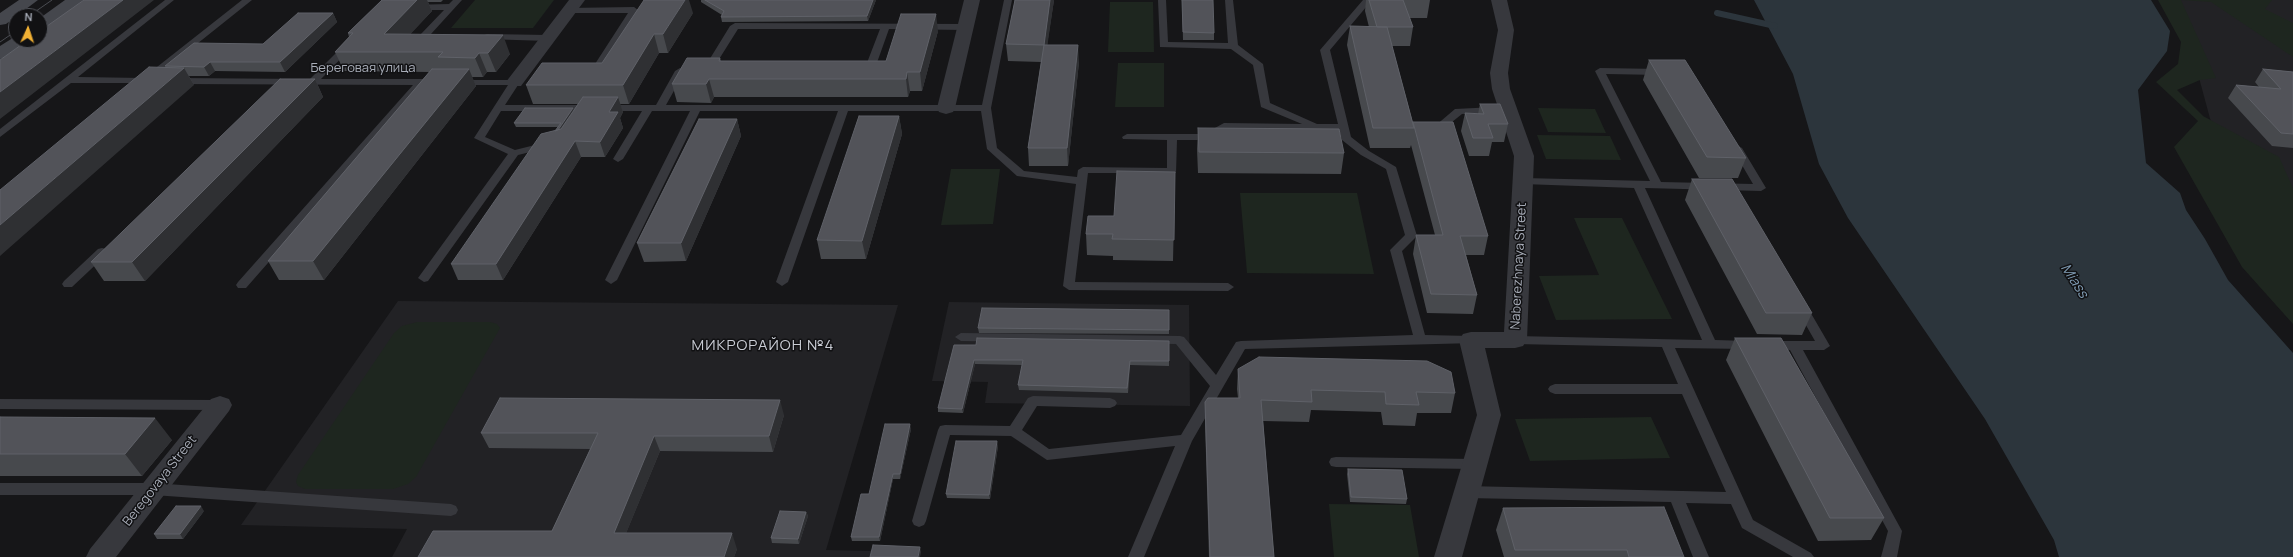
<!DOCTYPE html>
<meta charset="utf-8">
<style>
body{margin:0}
#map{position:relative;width:2293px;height:557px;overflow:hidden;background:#161618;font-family:Manrope,sans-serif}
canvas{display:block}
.north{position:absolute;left:8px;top:8px;width:40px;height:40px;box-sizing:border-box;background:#111113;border:1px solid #4d4f55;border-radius:50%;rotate:3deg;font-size:11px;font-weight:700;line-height:16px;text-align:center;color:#a8adb8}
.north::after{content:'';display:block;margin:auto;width:14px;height:18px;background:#f2b134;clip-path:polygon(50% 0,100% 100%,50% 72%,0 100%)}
</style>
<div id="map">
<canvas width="2293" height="557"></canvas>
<div class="north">N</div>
</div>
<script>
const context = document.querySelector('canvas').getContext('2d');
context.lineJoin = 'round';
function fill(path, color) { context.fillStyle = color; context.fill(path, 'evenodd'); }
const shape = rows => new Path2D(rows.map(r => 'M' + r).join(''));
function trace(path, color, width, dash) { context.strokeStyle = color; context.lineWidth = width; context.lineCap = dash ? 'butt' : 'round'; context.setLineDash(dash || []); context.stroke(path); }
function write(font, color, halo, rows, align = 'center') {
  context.font = font + ' Manrope,sans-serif'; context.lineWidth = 3; context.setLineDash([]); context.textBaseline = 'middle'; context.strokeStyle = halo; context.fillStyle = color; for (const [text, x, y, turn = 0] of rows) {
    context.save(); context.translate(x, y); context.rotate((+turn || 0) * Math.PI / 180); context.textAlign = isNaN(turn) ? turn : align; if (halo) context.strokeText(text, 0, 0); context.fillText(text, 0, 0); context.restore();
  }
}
fill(shape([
 [2178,0,2293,0,2293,231,2215,137],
 [398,301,898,305,826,550,921,552,920,557,392,557,407,529,241,525],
 [949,302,1189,305,1190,406,985,403,988,382,932,381]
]), '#222225');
fill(shape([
 [475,0,554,0,533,28,451,28],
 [2158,0,2272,0,2265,9,2293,23,2293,57,2211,2,2181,0,2216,78,2200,80,2177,90,2203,116,2279,157,2293,188,2293,324,2242,267,2174,147,2198,121,2156,82,2178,64,2181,42],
 [1110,2,1153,2,1154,52,1108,52],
 [1118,63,1164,63,1164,107,1115,107],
 [1538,108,1595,109,1606,133,1548,132],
 [1537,135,1610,136,1621,160,1546,159],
 [951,169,1000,169,993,224,941,225],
 [1240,193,1357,193,1374,274,1247,273],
 [1574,218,1622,218,1672,319,1556,320,1539,276,1599,275],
 [417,322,490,322,497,324,500,328,416,477,408,484,393,489,305,489,298,486,296,482,298,475,394,333,402,326],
 [1651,417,1670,458,1530,461,1515,419],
 [1329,504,1410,505,1419,557,1334,557]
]), '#1e261f');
fill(shape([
 [1754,0,2151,0,2170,31,2167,51,2138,90,2146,163,2180,193,2186,210,2205,239,2228,280,2293,353,2293,557,2059,557,2054,540,1985,419,1848,218,1819,164,1793,74]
]), '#2c353c');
trace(shape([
 [1717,13,1775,26]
]), '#2c353c', 6);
fill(shape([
 [165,0,174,0,78,77,143,78,242,0,252,0,153,79,152,83,71,83,0,137,0,129,165,0],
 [453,0,462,0,431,34,438,35,438,39,420,39,420,35,444,10,413,10,410,9,410,5,449,4,453,0],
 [1004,0,1012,0,991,108,997,148,1024,171,1077,177,1078,170,1083,167,1167,168,1167,140,1123,139,1122,137,1127,134,1204,134,1224,123,1302,124,1261,107,1253,65,1231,49,1160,47,1158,0,1166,0,1168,42,1228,43,1225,0,1233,0,1238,45,1263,64,1270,103,1317,124,1338,124,1320,50,1363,0,1372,0,1330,50,1351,137,1369,151,1396,167,1417,236,1402,251,1425,335,1471,336,1477,340,1475,343,1245,349,1192,441,1144,557,1128,557,1175,446,1047,460,1011,436,950,435,926,521,924,525,919,527,914,525,912,521,938,430,940,426,945,425,1010,426,1028,398,1033,396,1110,398,1115,400,1117,403,1115,406,1110,408,1037,406,1022,430,1049,449,1181,435,1210,386,1176,344,961,341,955,337,961,333,1180,336,1184,337,1216,375,1236,342,1241,341,1413,335,1390,250,1405,235,1386,169,1361,155,1342,140,1339,130,1226,129,1217,135,1217,139,1213,140,1177,140,1176,173,1088,173,1075,282,1228,283,1234,287,1228,291,1069,290,1063,286,1076,184,1017,176,987,149,981,111,848,111,788,282,782,286,776,282,838,111,700,111,617,280,611,284,605,280,690,111,652,111,623,159,618,162,613,159,642,111,501,111,485,137,515,150,547,142,552,145,551,147,518,155,428,281,424,282,418,278,508,154,474,138,508,85,458,85,455,84,455,80,518,80,520,82,505,105,656,105,675,71,680,68,685,71,666,105,982,105,1004,0],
 [634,7,638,10,602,68,587,73,584,72,584,68,595,64,628,13,570,13,567,12,567,8,634,7],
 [735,23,965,24,970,27,965,30,889,29,874,71,869,74,861,73,859,71,865,68,880,29,738,29,711,72,705,72,703,70,730,26,735,23],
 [487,34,548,35,553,38,548,41,484,39,484,35,487,34],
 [349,42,354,45,352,47,321,79,437,79,442,82,437,85,424,85,246,288,238,288,236,285,238,282,413,85,176,84,171,81,176,78,310,79,346,43,349,42],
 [1600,68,1661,69,1666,72,1661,75,1606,74,1661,182,1753,184,1732,148,1737,145,1742,148,1766,188,1761,191,1645,188,1715,340,1748,341,1754,345,1748,349,1675,348,1753,520,1811,553,1814,557,1793,557,1742,528,1731,504,1686,503,1709,557,1693,557,1671,502,1466,498,1461,496,1459,492,1461,488,1466,486,1726,492,1682,394,1555,394,1550,392,1548,389,1550,386,1555,384,1678,384,1662,347,1515,344,1509,340,1515,336,1702,340,1634,188,1523,184,1518,181,1523,178,1650,181,1595,71,1600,68],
 [1495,107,1499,108,1499,112,1462,114,1437,134,1429,134,1428,132,1455,109,1495,107],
 [102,248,106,249,108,252,106,255,72,287,64,287,62,284,64,281,98,249,102,248],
 [1801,302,1805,303,1830,346,1824,350,1803,350,1902,531,1897,557,1881,557,1888,531,1790,350,1769,349,1763,345,1769,341,1815,341,1795,306,1801,302],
 [0,399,220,400,225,402,227,405,225,408,220,410,0,409,0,399],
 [1336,457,1474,459,1479,460,1481,464,1479,468,1474,469,1336,467,1331,466,1329,462,1331,458,1336,457],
 [0,483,153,483,451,504,456,506,458,510,456,514,451,516,153,495,0,495,0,483]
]), '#37383d');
fill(shape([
 [569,0,585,0,521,86,509,86,506,82,509,78,569,0],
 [964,0,980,0,955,108,953,112,946,114,939,112,937,108,964,0],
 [1491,0,1507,0,1514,30,1508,73,1510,89,1534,156,1527,340,1523,346,1515,348,1485,348,1501,415,1462,557,1434,557,1477,415,1459,340,1463,334,1471,332,1504,332,1514,156,1492,89,1490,73,1498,30,1491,0],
 [220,396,229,399,232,405,229,411,116,557,86,557,90,549,211,399,220,396]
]), '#37383d');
fill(shape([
 [19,0,38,0,6,24,0,25,0,13,19,0],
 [65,0,84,0,46,30,40,31,40,18,65,0],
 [16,36,16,40,28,40,6,58,0,59,0,46,16,36]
]), '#45474d');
trace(shape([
 [29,16,52,0],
 [0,42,16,31]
]), '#4a4c52', 1);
fill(shape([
 [382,0,443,0,441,2,428,2,432,11,410,34,510,54,496,72,487,72,483,77,472,77,476,86,324,280,279,280,268,261,429,72,344,71,335,52,349,37,348,33],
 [701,0,876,0,868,21,722,22,721,17,722,15,701,2],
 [1015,0,1054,0,1047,45,1079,62,1068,166,1029,166,1028,148,1041,62,1008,61,1006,44],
 [1182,0,1214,33,1214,40,1183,40],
 [1366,0,1430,0,1427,18,1410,18,1413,27,1410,46,1392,46,1413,123,1488,236,1484,255,1466,255,1477,295,1473,314,1427,313,1413,254,1416,235,1435,235,1411,145,1410,148,1370,148,1347,45,1350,26,1369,27,1365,11],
 [333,13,337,22,285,72,215,71,209,76,189,76,194,85,166,67,165,66,263,44],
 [693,13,668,53,659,53,629,104,620,104,623,112,620,118,623,128,605,157,581,157,503,280,458,280,451,264,558,127,516,127,514,123,573,111,578,104,533,104,526,85,602,63],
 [938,31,922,91,910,91,908,97,714,97,711,103,677,102,672,84,720,58,721,61,886,61],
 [1649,60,1746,158,1738,178,1699,178,1643,80],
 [2263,69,2293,72,2293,148,2272,146,2228,98,2236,85,2259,87,2255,82],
 [315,79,323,97,145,281,104,281,91,262],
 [1480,104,1508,124,1504,142,1492,142,1489,156,1469,156,1461,131,1465,113,1478,114],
 [899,116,902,134,866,259,821,259,817,240],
 [737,119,741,136,686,261,644,262,637,243],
 [1198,128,1344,153,1341,174,1198,173,1197,149],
 [1175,172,1173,261,1113,260,1113,256,1087,255,1086,234,1114,216],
 [1692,179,1812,313,1802,335,1757,334,1685,200],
 [1169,310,1169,334,979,333,978,328],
 [1735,338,1884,518,1871,540,1818,541,1726,360],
 [1169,341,1169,366,1130,365,1128,393,1019,390,1018,385,1022,365,975,364,963,413,938,412,938,408,976,345],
 [1238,369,1455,393,1451,413,1417,413,1415,426,1383,425,1381,412,1311,410,1309,422,1263,421,1274,557,1209,557,1205,422,1205,402,1238,398,1237,389],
 [784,415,773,452,660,451,626,533,737,549,734,557,418,557,552,531,590,449,489,448,481,433],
 [0,417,172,440,142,476,0,476],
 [911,429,900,479,893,479,880,541,852,541,851,537,869,494],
 [998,446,990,499,947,498,946,494],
 [1348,469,1407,499,1406,504,1350,502,1347,474],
 [1503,508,1684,557,1504,557,1496,530],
 [204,511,183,539,157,539,154,534],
 [806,512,808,516,799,544,772,543,771,538]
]), '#47494d');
fill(shape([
 [123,0,154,0,0,119,0,92],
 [417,0,427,0,432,11,394,52,384,34],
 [685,0,689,0,693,13,668,53,663,34],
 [873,0,876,0,868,21,867,16],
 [1050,0,1054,0,1045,62,1044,45],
 [333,13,337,22,285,72,280,62],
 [936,14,938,31,922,91,920,72],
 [654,34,659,53,629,104,623,85],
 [503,35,510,54,496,72,488,53],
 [1078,45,1079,62,1068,166,1067,148],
 [479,53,487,72,483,77,475,58],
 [210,62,215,71,209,76,204,67],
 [184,68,194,85,0,256,0,225],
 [469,69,476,86,324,280,313,261],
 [907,72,910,91,908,97,906,79],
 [315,79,323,97,145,281,132,262],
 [709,79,714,97,711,103,706,84],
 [618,97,623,112,620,118,623,128,605,157,600,142,609,112],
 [573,108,574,112,556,139,552,135],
 [899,116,902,134,866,259,862,241],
 [737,119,741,136,686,261,681,243],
 [575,141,581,157,503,280,496,264],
 [974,360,975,364,963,413,962,409],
 [780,400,784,415,773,452,769,436],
 [155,418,172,440,142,476,125,454],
 [910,424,911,429,900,479,900,474],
 [654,436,660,451,620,548,614,533],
 [997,441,998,446,990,499,989,495],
 [893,474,893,479,880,541,879,537],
 [201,506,204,511,183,539,180,534],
 [806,512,808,516,799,544,798,539],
 [732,533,737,549,734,557,724,557],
 [920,547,921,552,920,557,918,557]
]), '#2f3033');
const building = shape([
 [84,0,123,0,0,92,0,60,28,40,40,40,40,31,84,0],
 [382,0,417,0,384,34,503,35,488,53,479,53,475,58,438,57,443,52,335,52,353,33,348,33,382,0],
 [644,0,685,0,663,34,654,34,623,85,526,85,542,63,602,63,644,0],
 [705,0,873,0,867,16,721,17,724,11,705,0],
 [1015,0,1050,0,1044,45,1006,44,1015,0],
 [1182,0,1213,0,1214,33,1183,32,1182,0],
 [1369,0,1403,0,1413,27,1377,27,1369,0],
 [298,13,333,13,280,62,210,62,204,67,165,66,194,43,263,44,298,13],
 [901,14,936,14,920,72,907,72,906,79,709,79,706,84,672,84,687,58,720,58,719,61,886,61,901,14],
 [1350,26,1387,27,1414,128,1373,128,1350,26],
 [1044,45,1078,45,1067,148,1028,148,1044,45],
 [1649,60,1685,60,1746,158,1707,157,1649,60],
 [149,67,184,68,0,225,0,190,149,67],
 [432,69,469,69,313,261,268,261,432,69],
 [2263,69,2293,72,2293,134,2281,133,2236,85,2281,89,2263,69],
 [280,79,315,79,132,262,91,262,280,79],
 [583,97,618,97,609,112,618,112,600,142,575,141,496,264,451,264,541,134,561,129,583,97],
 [1480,104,1500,104,1508,124,1488,124,1493,138,1473,138,1465,113,1484,114,1480,104],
 [525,108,573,108,558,130,555,131,561,123,514,123,525,108],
 [859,116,899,116,862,241,817,240,859,116],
 [699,119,737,119,681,243,637,243,699,119],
 [1413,122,1453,122,1488,236,1460,236,1477,295,1431,294,1416,235,1443,235,1413,122],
 [1198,128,1339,129,1344,153,1199,152,1198,128],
 [1117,171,1175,172,1174,240,1112,239,1113,234,1086,234,1088,216,1114,216,1117,171],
 [1692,179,1732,179,1812,313,1766,313,1692,179],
 [982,308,1169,310,1169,330,978,328,982,308],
 [977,338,1169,341,1169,361,1130,361,1127,388,1018,385,1023,360,974,360,962,409,938,408,954,345,976,345,977,338],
 [1735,338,1781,338,1884,518,1830,518,1735,338],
 [1259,357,1427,361,1451,372,1455,393,1416,392,1419,405,1386,404,1385,392,1311,390,1312,402,1261,400,1274,557,1210,557,1205,402,1208,398,1240,398,1238,369,1259,357],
 [500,398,780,400,769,436,654,436,614,533,732,533,724,557,418,557,433,531,552,531,598,433,481,433,500,398],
 [0,417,155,418,125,454,0,454,0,417],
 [885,424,910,424,900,474,893,474,879,537,851,537,861,494,869,494,885,424],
 [956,441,997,441,989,495,946,494,956,441],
 [1348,469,1402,470,1407,499,1351,497,1348,469],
 [176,506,201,506,180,534,154,534,176,506],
 [1664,507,1684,557,1629,557,1627,550,1515,550,1503,508,1664,507],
 [780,511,806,512,798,539,771,538,780,511],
 [873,545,920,547,918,557,870,557,873,545]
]);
fill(building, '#525359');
trace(building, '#5f6168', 1);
write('13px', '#a8adb8', '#111113', [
 ["Береговая улица",363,68],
 ["Naberezhnaya Street",1519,266,-87],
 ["Beregovaya Street",160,481,-52]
]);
write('italic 14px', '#7f9bb3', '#111113', [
 ["Miass",2074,281,57]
]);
context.letterSpacing = '1px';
write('15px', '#c9ccd4', '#111113', [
 ["МИКРОРАЙОН №4",763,346]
]);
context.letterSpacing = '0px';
</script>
